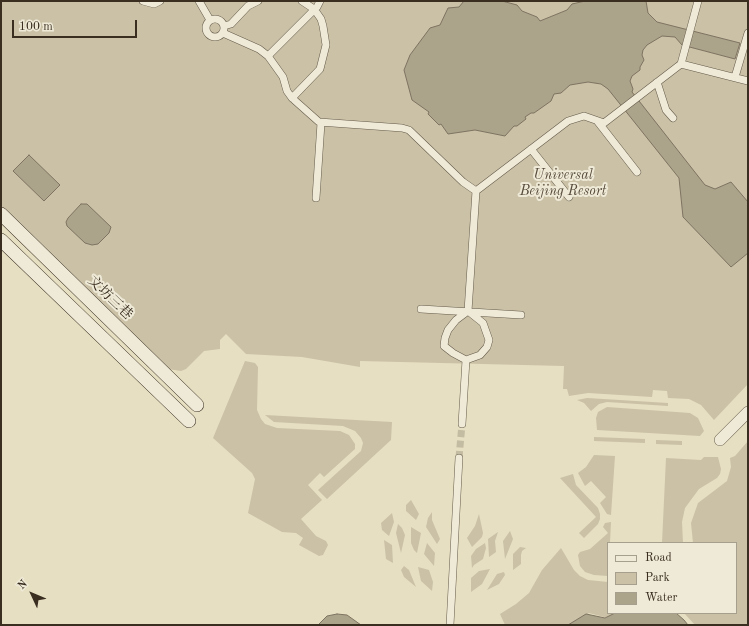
<!DOCTYPE html>
<meta charset="utf-8">
<style>
body{margin:0}
#map{position:relative;width:749px;height:626px;overflow:hidden;background:#e7dfc2;font-family:"Old Standard TT",serif}
canvas{display:block}
.frame{position:absolute;inset:0;border:2px solid #3a2e21;pointer-events:none}
.legend{position:absolute;left:607px;top:542px;width:130px;height:72px;box-sizing:border-box;background:#efead7;border:1px solid #a79f8e;margin:0;padding:5px 7px;list-style:none;font-size:12px;color:#3a2e21}
.legend li{display:flex;align-items:center;gap:8px;height:20px}
.legend b{width:20px;border:1px solid #a79f8e}
.north{position:absolute;left:12px;top:574px;width:40px;height:40px;-webkit-text-stroke:3px #efead7;paint-order:stroke;rotate:314deg;font-size:11px;font-weight:700;line-height:16px;text-align:center;color:#3a2e21}
.north::after{content:'';display:block;margin:auto;width:14px;height:18px;background:#3a2e21;clip-path:polygon(50% 0,100% 100%,50% 72%,0 100%)}
.scale{position:absolute;left:12px;top:20px;width:125px;height:18px;box-sizing:border-box;border:2px solid #3a2e21;border-top:0;padding-left:5px;font-size:12px;line-height:14px;white-space:nowrap;color:#3a2e21;-webkit-text-stroke:3px #efead7;paint-order:stroke}
</style>
<div id="map">
<canvas width="749" height="626"></canvas>
<div class="frame"></div>
<ul class="legend">
<li><b style="height:5px;background:#efead7"></b>Road</li>
<li><b style="height:11px;background:#cac1a7"></b>Park</li>
<li><b style="height:11px;background:#aca38b"></b>Water</li>
</ul>
<div class="north">N</div>
<div class="scale">100 m</div>
</div>
<script>
const context = document.querySelector('canvas').getContext('2d');
context.lineJoin = 'round';
function fill(path, color) { context.fillStyle = color; context.fill(path, 'evenodd'); }
const shape = rows => new Path2D(rows.map(r => 'M' + r).join(''));
function trace(path, color, width, dash) { context.strokeStyle = color; context.lineWidth = width; context.lineCap = dash ? 'butt' : 'round'; context.setLineDash(dash || []); context.stroke(path); }
function write(font, color, halo, rows, align = 'center') {
  context.font = font + ' "Old Standard TT","Noto Serif SC",serif'; context.lineWidth = 4; context.setLineDash([]); context.textBaseline = 'middle'; context.strokeStyle = halo; context.fillStyle = color; for (const [text, x, y, turn = 0] of rows) {
    context.save(); context.translate(x, y); context.rotate((+turn || 0) * Math.PI / 180); context.textAlign = isNaN(turn) ? turn : align; if (halo) context.strokeText(text, 0, 0); context.fillText(text, 0, 0); context.restore();
  }
}
fill(shape([
 [1,1,748,1,748,384,714,420,701,405,689,399,668,398,667,391,653,390,652,397,588,393,569,396,567,389,563,389,564,366,360,361,360,367,302,357,246,354,226,334,220,340,220,349,204,351,186,369,181,371,168,369,1,210],
 [245,361,255,363,258,367,257,410,261,419,265,424,277,428,340,431,349,435,355,444,355,449,324,477,320,473,308,485,322,500,301,519,316,536,326,541,328,545,323,555,319,556,299,545,303,538,296,533,282,532,248,513,255,479,252,473,213,438],
 [587,398,668,403,668,406,607,402,599,404,591,411,584,403,577,400],
 [607,407,690,413,698,418,704,431,700,436,597,430,596,418,598,412],
 [265,415,392,422,391,440,327,499,318,490,361,451,363,443,361,438,355,431,343,426,274,422],
 [594,437,645,439,645,443,594,441],
 [656,440,682,441,682,445,656,444],
 [748,441,748,625,695,625,684,613,736,613,736,543,693,543,691,523,698,503,727,481,731,467,730,458,735,456],
 [594,455,615,456,611,515,607,514,600,503,606,497,591,481,585,486,578,473,586,467],
 [704,457,718,457,721,469,720,474,717,478,699,489,685,508,682,522,683,543,662,543,666,458,701,460],
 [573,474,576,485,598,508,600,514,600,519,598,524,584,538,579,533,596,517,560,478],
 [411,500,419,514,416,520,406,511,406,505],
 [432,512,432,520,440,539,437,544,426,527,428,518],
 [392,513,394,522,389,536,382,530,381,523],
 [479,514,483,533,482,537,472,547,467,538,475,526],
 [611,522,610,543,608,543,608,576,594,575,585,572,580,566,578,555,580,552,590,549,608,533,603,527,605,523],
 [398,524,402,528,405,535,401,553,396,533],
 [411,527,421,533,417,553,414,550,411,543],
 [510,531,513,539,505,559,503,541],
 [498,532,495,541,496,552,489,557,488,539],
 [384,540,392,545,393,563,386,559],
 [427,543,435,553,434,566,424,554],
 [485,543,486,548,483,559,474,565,472,568,471,556,476,549],
 [520,547,526,548,522,551,521,555,521,564,513,570,513,554],
 [561,548,574,570,580,576,588,580,608,582,608,613,617,613,613,617,604,617,589,613,571,625,505,625,500,614,516,604,529,593,542,570],
 [404,566,409,570,416,587,404,577,401,570],
 [418,567,429,570,433,582,432,591,421,581],
 [490,569,482,584,471,592,471,578,479,571],
 [504,572,505,575,499,584,487,590,497,574]
]), '#cac1a7');
const water = shape([
 [464,1,502,1,517,5,522,11,537,17,540,21,567,10,572,4,585,1,646,1,648,13,657,22,740,43,735,59,682,45,675,37,662,36,647,45,643,50,642,55,644,60,640,67,640,70,632,76,630,81,633,89,632,92,705,185,715,189,731,182,748,202,748,253,731,267,683,217,679,178,608,89,601,84,588,82,570,85,561,93,554,94,551,101,534,113,531,113,525,117,526,119,517,126,514,126,505,136,475,130,448,134,441,124,439,125,428,114,429,112,412,100,404,70,410,55,430,28,440,25,448,8,459,7,464,1],
 [29,155,60,185,44,201,13,171,29,155],
 [81,204,87,204,111,227,109,233,98,244,92,245,85,243,67,226,66,222,68,218,81,204],
 [615,613,676,613,684,620,688,625,568,625,586,614,605,618,615,613],
 [337,614,347,615,361,625,318,625,327,616,337,614]
]);
fill(water, '#aca38b');
trace(water, '#7e7461', 1);
trace(shape([
 [459,458,462,424]
]), '#c4bca2', 7, [7, 3.5]);
const pedestrian = shape([
 [143,1,154,4,160,1],
 [199,1,210,20],
 '206 28a9 9 0 1 1 18 0a9 9 0 1 1-18 0Z',
 [224,26,231,24,248,6,258,1],
 [223,33,259,49,268,56,283,77,287,91,292,98,319,122,402,128,409,130,463,182,476,191,468,311],
 [268,56,317,7,320,1],
 [681,64,698,1],
 [735,77,748,33],
 [657,82,666,110,673,118],
 [292,98,320,69,326,45,323,26,321,19,314,9,302,1],
 [598,122,637,172],
 [531,149,569,197],
 [476,191,568,121,584,116,604,123,681,64,748,81],
 [316,198,321,123],
 [421,309,521,315],
 [462,424,466,360,480,355,487,347,489,340,483,323,468,311,456,320,448,330,445,338,444,346,453,353,466,360],
 [450,625,459,458]
]);
const tertiary = shape([
 [720,440,748,412]
]);
const secondary = shape([
 [1,214,197,405],
 [1,240,189,421]
]);
trace(pedestrian, '#655a49', 8);
trace(tertiary, '#655a49', 12);
trace(secondary, '#3a2e21', 14);
trace(pedestrian, '#efead7', 7);
trace(tertiary, '#efead7', 11);
trace(secondary, '#efead7', 13);
write('italic 14px', '#574b3c', '#efead7', [
 ["Universal",563,175],
 ["Beijing Resort",563,191]
]);
write('14px', '#3a2e21', '#efead7', [
 ["文坊三巷",110,298,44]
]);
</script>
